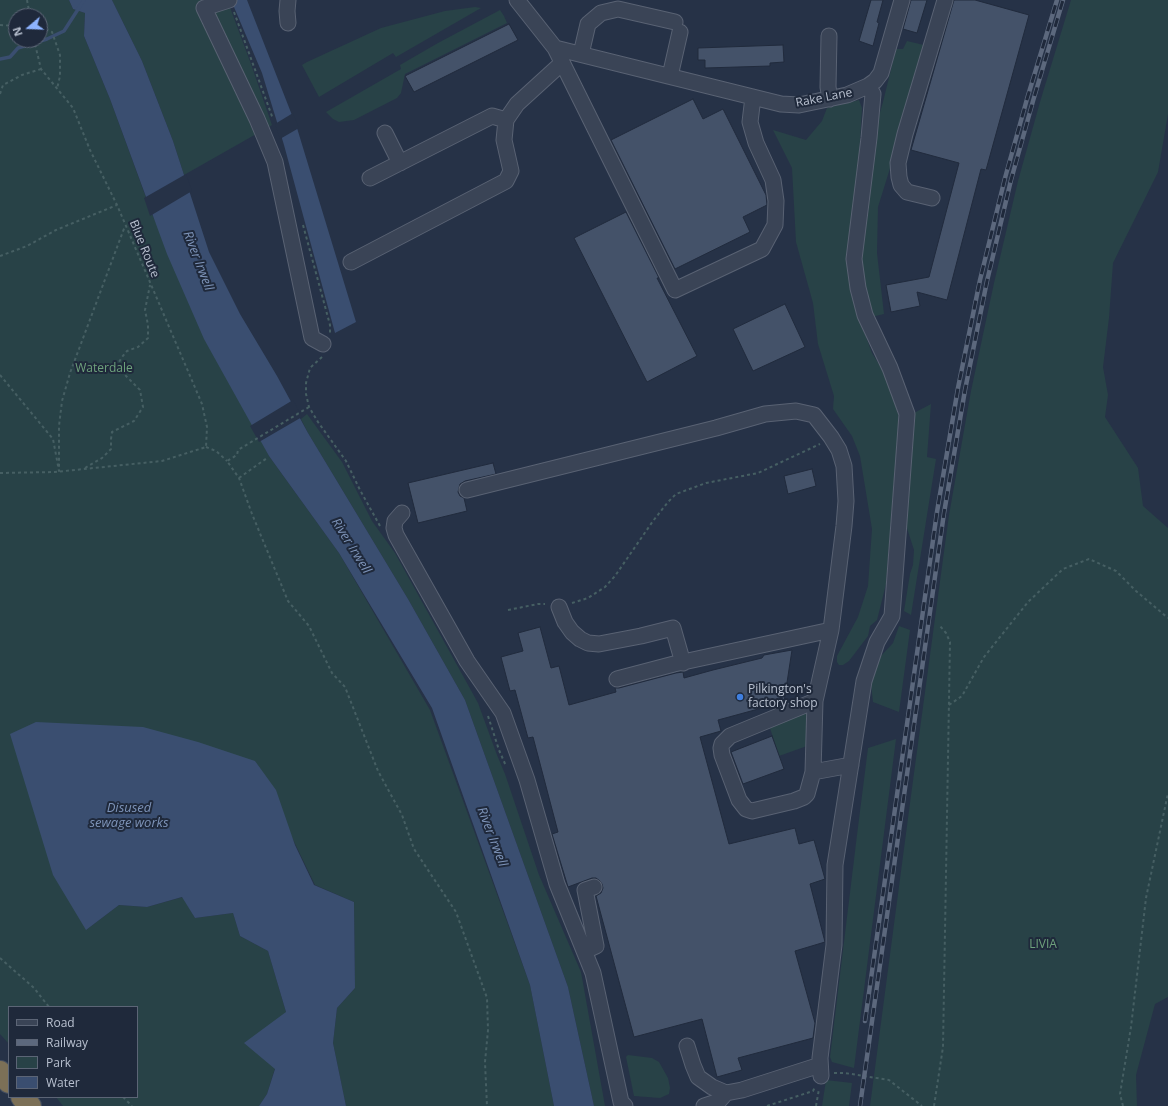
<!DOCTYPE html>
<style>
body{margin:0}
#map{position:relative;width:1168px;height:1106px;overflow:hidden;background:#263247;font-family:"Open Sans",sans-serif}
canvas{display:block}
.legend{position:absolute;left:8px;top:1006px;width:130px;height:92px;box-sizing:border-box;background:#1f293b;border:1px solid #5c6576;margin:0;padding:5px 7px;list-style:none;font-size:12px;color:#b8c0cf}
.legend li{display:flex;align-items:center;gap:8px;height:20px}
.legend b{width:20px;border:1px solid #5c6576}
.north{position:absolute;left:8px;top:8px;width:40px;height:40px;box-sizing:border-box;background:#1f293b;border:1px solid #5c6576;border-radius:50%;rotate:251deg;font-size:11px;font-weight:700;line-height:16px;text-align:center;color:#b8c0cf}
.north::after{content:'';display:block;margin:auto;width:14px;height:18px;background:#8db3ff;clip-path:polygon(50% 0,100% 100%,50% 72%,0 100%)}
</style>
<div id="map">
<canvas width="1168" height="1106"></canvas>
<ul class="legend">
<li><b style="height:5px;background:#3a4456"></b>Road</li>
<li><b style="height:5px;background:#5c687d"></b>Railway</li>
<li><b style="height:11px;background:#284247"></b>Park</li>
<li><b style="height:11px;background:#3a4e70"></b>Water</li>
</ul>
<div class="north">N</div>
</div>
<script>
const context = document.querySelector('canvas').getContext('2d');
context.lineJoin = 'round';
function fill(path, color) { context.fillStyle = color; context.fill(path, 'evenodd'); }
const shape = rows => new Path2D(rows.map(r => 'M' + r).join(''));
function trace(path, color, width, dash) { context.strokeStyle = color; context.lineWidth = width; context.lineCap = dash ? 'butt' : 'round'; context.setLineDash(dash || []); context.stroke(path); }
function write(font, color, halo, rows, align = 'center') {
  context.font = font + ' "Open Sans",sans-serif'; context.lineWidth = 4; context.setLineDash([]); context.textBaseline = 'middle'; context.strokeStyle = halo; context.fillStyle = color; for (const [text, x, y, turn = 0] of rows) {
    context.save(); context.translate(x, y); context.rotate((+turn || 0) * Math.PI / 180); context.textAlign = isNaN(turn) ? turn : align; if (halo) context.strokeText(text, 0, 0); context.fillText(text, 0, 0); context.restore();
  }
}
fill(shape([
 [0,0,69,0,73,9,85,13,84,36,110,99,152,214,269,456,339,553,430,710,530,985,554,1106,346,1106,333,1043,337,1008,355,988,354,902,315,885,255,761,86,930,119,905,147,907,183,897,195,918,233,913,240,936,268,951,286,1012,275,1068,267,1094,259,1106,63,1106,56,1097,137,1097,137,1007,9,1007,9,1044,0,1034],
 [16,16,40,16,40,40,16,40],
 [112,0,210,0,258,133,184,175,173,141,142,61],
 [1071,0,1168,0,1168,114,1158,172,1113,263,1109,318,1103,367,1108,395,1105,417,1138,468,1143,506,1168,528,1168,997,1155,1004,1136,1075,1137,1106,870,1106,912,788,949,515,971,391,994,283,1018,181,1040,102],
 [228,2,251,64,272,125,266,129,207,8],
 [475,7,481,8,396,57,393,53,319,97,302,65,307,62,381,28,445,11],
 [500,10,504,16,507,23,405,74,401,93,397,98,354,120,339,122,333,119,326,112,401,69,400,65,438,43],
 [907,41,928,46,878,207,877,253,884,314,871,317,859,258,868,214,876,126,883,102,896,49,903,49],
 [859,100,862,108,858,174,848,245,858,315,872,353,885,374,895,398,899,419,886,584,877,620,870,626,868,636,849,661,843,665,839,665,837,662,837,656,858,617,868,586,872,529,860,456,852,436,833,409,834,396,818,344,813,303,796,242,792,168,773,130,806,140,822,121,827,108],
 [931,404,927,457,936,459,911,615,904,611,910,574,913,565,914,550,904,519,914,413],
 [307,414,342,462,372,521,395,553,478,703,497,755,505,774,539,875,581,972,605,1106,594,1106,568,987,465,700,408,599,308,433,301,419],
 [899,626,910,630,899,712,873,702,871,684,879,658,893,643],
 [809,711,807,746,779,756,770,728],
 [896,739,854,1068,832,1062,830,1057,857,835,868,748],
 [628,1055,652,1058,659,1062,668,1078,670,1088,669,1094,660,1098,634,1096,626,1057],
 [826,1080,852,1083,849,1106,822,1106]
]), '#284247');
fill(shape([
 [69,0,112,0,142,61,173,141,209,252,240,314,277,376,308,433,408,599,465,700,568,987,594,1106,554,1106,530,985,432,708,339,553,269,456,204,339,167,254,110,99,84,36,85,13,73,9],
 [231,0,247,0,297,128,356,322,335,333,284,145,262,73],
 [36,722,143,727,198,742,255,761,276,790,295,845,314,885,354,902,355,988,337,1008,333,1043,346,1106,259,1106,267,1094,275,1069,244,1043,286,1012,268,951,240,936,233,913,195,918,182,897,147,907,119,905,86,930,53,875,10,734]
]), '#3a4e70');
fill(shape([
 [293,113,299,128,280,139,275,124],
 [186,174,192,191,150,216,144,198],
 [293,400,302,417,259,442,250,426]
]), '#263247');
trace(shape([
 [0,59,10,57,18,48,47,39,64,31,84,0]
]), '#3a4e70', 3.5);
const building = shape([
 [871,0,883,0,877,22,879,23,873,46,859,41,871,0],
 [911,0,927,0,917,33,903,29,911,0],
 [954,0,975,0,1029,15,986,170,981,169,947,300,917,292,920,306,891,312,886,285,929,277,959,163,911,150,954,0],
 [509,24,518,40,414,92,405,76,509,24],
 [783,45,784,62,770,63,770,66,705,68,705,60,698,60,698,48,783,45],
 [693,99,703,119,723,109,766,195,767,205,743,217,750,232,675,269,611,140,693,99],
 [626,212,659,278,657,278,697,356,647,382,574,238,626,212],
 [785,304,805,347,753,371,733,329,785,304],
 [493,463,496,474,465,481,460,484,458,492,460,496,464,498,467,511,418,523,408,483,493,463],
 [812,469,816,486,788,494,784,476,812,469],
 [540,627,551,668,559,666,569,705,616,692,615,688,619,688,676,673,683,672,684,678,713,670,762,658,764,655,792,650,784,702,718,720,721,731,700,737,729,844,795,828,799,844,814,840,825,879,810,884,825,942,795,951,815,1023,813,1038,738,1058,742,1070,717,1077,702,1019,634,1037,596,896,601,893,603,888,602,884,600,881,596,878,592,878,568,887,552,834,558,832,533,737,528,738,515,690,510,691,501,657,523,651,518,633,540,627],
 [772,736,784,769,743,784,731,752,772,736]
]);
fill(building, '#445269');
trace(building, '#212b3d', 1);
const minor = shape([
 [229,0,204,8,257,119,275,162,312,338,323,344],
 [517,0,555,48,781,104,799,105,847,95,868,86,875,81,881,73,902,0],
 [288,23,287,11,288,0],
 [829,36,828,87,830,99],
 [555,48,675,290,762,249,775,225,776,201,773,180,756,143,750,122,753,97],
 [581,54,588,24,601,13,618,9,675,22],
 [670,76,680,32],
 [385,133,400,163],
 [370,178,492,116,506,120],
 [932,198,907,192,901,185,899,177,898,163,905,134,945,0],
 [351,262,506,181,511,171,504,140,506,120,517,104,562,63],
 [467,490,716,428,765,414,796,411,814,415,831,437,839,450,844,466,846,501,844,526,831,630],
 [402,513,395,521,394,528,396,535,467,661,503,713,527,780,557,884,593,973,621,1102,625,1106],
 [559,607,565,622,572,632,580,639,588,643,599,644,641,636,673,628,683,663],
 [617,679,674,664,831,630,815,701,813,772],
 [815,701,730,736,722,744,721,748,722,755,739,800,746,809,752,811,794,801,804,797,807,794,813,772,851,765],
 [585,951,596,946,585,890,594,887],
 [687,1046,693,1065,698,1077,712,1087,726,1093,742,1090,820,1065],
 [821,1076,820,1058,834,945,835,865,864,681,877,642,892,616,907,414,890,368,865,315,858,288,854,259,869,138,873,94,868,86],
 [704,1106,719,1101,726,1093]
]);
const highway = shape([
 [0,1072,9,1082],
 [22,1097,30,1106]
]);
trace(minor, '#596273', 17);
trace(highway, '#454f60', 24);
trace(shape([
 [27,0,30,16],
 [234,12,273,119],
 [0,25,16,26],
 [40,27,52,32,60,55,60,76,57,89],
 [0,94,3,85,22,75,41,69],
 [303,225,330,325,330,333],
 [0,256,27,246,56,230,117,205],
 [322,357,310,368,306,383,306,394,309,407,318,422,346,461,360,490,380,526],
 [0,375,53,439,59,471,59,426,62,401,70,373,125,226],
 [309,407,238,450,237,455,227,461,239,478,252,514,288,601,309,626,332,673,345,687,378,771,402,815,414,849,456,912,487,998,488,1030,485,1062,487,1106],
 [206,447,216,451,227,461],
 [85,468,102,458,111,449,111,439,112,432,134,421,143,407,140,390,126,376,122,371,119,362,122,357,127,351,138,347,148,338,148,325,145,310,150,285],
 [0,473,55,472,162,461,206,447,207,427,202,404,117,205,90,150,73,108,41,69,34,40],
 [239,478,267,458],
 [572,603,588,598,605,587,615,576,653,521,668,502,676,494,706,483,758,473,820,444],
 [508,610,538,604,545,604],
 [949,705,962,696,984,657,1028,602,1063,569,1089,559,1116,571,1136,591,1168,618],
 [488,716,499,750,506,766],
 [0,958,34,988,49,1007],
 [834,1073,845,1073,889,1080,922,1106],
 [123,1097,132,1106],
 [767,1106,813,1091,815,1087],
 [816,1106,819,1089],
 [934,1106,943,1047,950,642,946,633,940,626],
 [1123,1106,1120,1094,1131,1027,1146,898,1168,793]
]), '#465f63', 2, [3, 3]);
trace(minor, '#3a4456', 15);
trace(highway, '#7c7057', 22);
const rail = shape([
 [865,1021,937,512,958,388,980,280,1005,178,1027,99,1057,0],
 [860,1106,944,513,965,390,987,281,1011,180,1033,101,1063,0]
]);
trace(rail, '#5c687d', 4.5);
trace(rail, '#1f293b', 3, [9]);
for (const [x, y, r, color] of [
 [740,697,4,"#3f7fe0"]
]) { const dot = new Path2D(); dot.arc(x, y, r, 0, 2 * Math.PI); context.fillStyle = color; context.fill(dot); trace(dot, '#1f293b', 1.5); }
write('12px', '#b8c0cf', '#1f293b', [
 ["Rake Lane",824,98,-11],
 ["Blue Route",144,249,68]
]);
write('12px', '#6ea27c', '#1f293b', [
 ["Waterdale",104,369],
 ["LIVIA",1043,945]
]);
write('12px', '#b8c0cf', '#1f293b', [
 ["Pilkington's",748,690],
 ["factory shop",748,704]
], 'left');
write('italic 13px', '#7d93b8', '#1f293b', [
 ["River Irwell",198,261,69],
 ["River Irwell",351,546,58],
 ["Disused",129,808],
 ["sewage works",129,823],
 ["River Irwell",492,837,69]
]);
</script>
